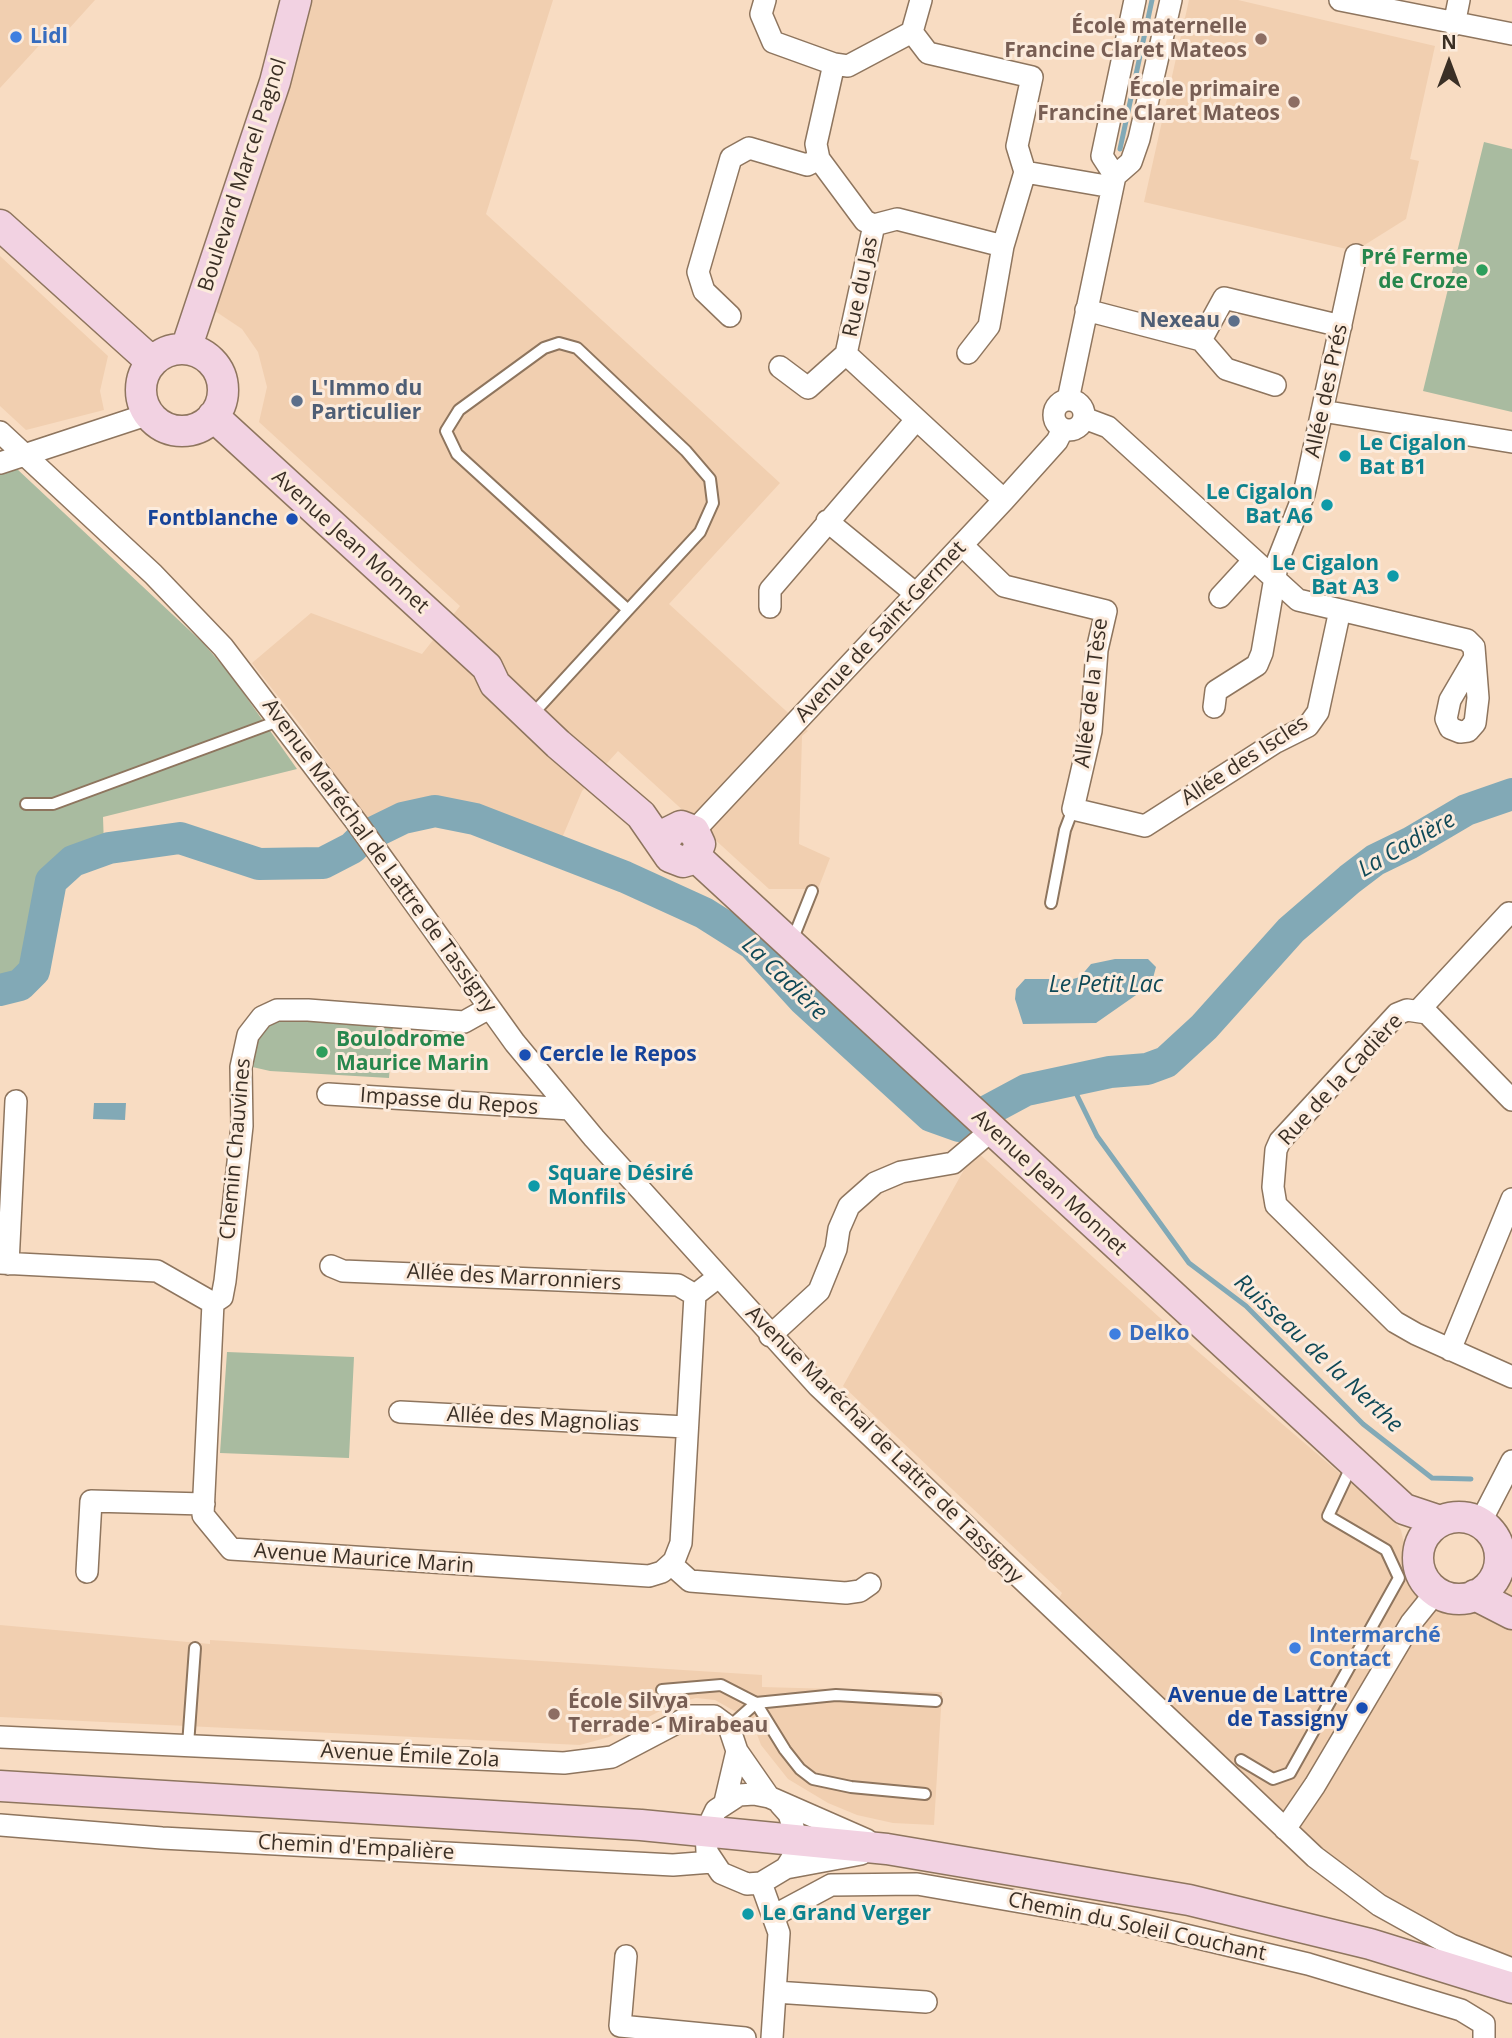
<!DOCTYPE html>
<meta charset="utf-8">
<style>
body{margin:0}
#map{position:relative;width:1512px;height:2038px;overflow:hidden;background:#f8dcc2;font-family:"Open Sans",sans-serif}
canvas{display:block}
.north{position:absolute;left:1414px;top:28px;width:70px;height:70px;-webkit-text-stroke:5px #fcebdc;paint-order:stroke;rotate:0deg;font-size:19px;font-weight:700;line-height:28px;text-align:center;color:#3a2f25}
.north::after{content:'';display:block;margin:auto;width:24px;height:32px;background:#3a2f25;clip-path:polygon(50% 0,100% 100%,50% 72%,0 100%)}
</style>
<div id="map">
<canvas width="1512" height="2038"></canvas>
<div class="north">N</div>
</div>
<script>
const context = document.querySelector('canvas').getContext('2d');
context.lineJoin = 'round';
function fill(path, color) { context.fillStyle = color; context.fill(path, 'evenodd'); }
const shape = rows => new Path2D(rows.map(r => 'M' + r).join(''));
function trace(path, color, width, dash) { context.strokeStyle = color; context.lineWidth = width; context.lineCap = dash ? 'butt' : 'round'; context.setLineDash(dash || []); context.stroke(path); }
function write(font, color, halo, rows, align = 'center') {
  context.font = font + ' "Open Sans",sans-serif'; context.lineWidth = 6; context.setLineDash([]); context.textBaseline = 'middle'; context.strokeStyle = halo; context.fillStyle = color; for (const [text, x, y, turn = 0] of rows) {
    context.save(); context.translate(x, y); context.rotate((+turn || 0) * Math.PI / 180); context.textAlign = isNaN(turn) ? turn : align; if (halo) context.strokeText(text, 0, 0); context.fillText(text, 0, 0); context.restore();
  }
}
fill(shape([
 [0,0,95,0,66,32,58,25,0,88],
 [312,0,553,0,486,214,780,483,669,604,808,731,802,736,799,844,830,858,818,889,769,889,618,751,582,791,559,845,437,807,372,828,305,731,252,663,311,613,422,654,460,606,259,422,267,387,258,352,242,329,215,311],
 [1189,0,1238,0,1435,46,1410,159,1419,161,1406,219,1355,251,1144,202],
 [0,256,108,356,100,391,104,410,26,430,0,406],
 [975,1150,1181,1337,1393,1519,1401,1530,1415,1593,1443,1608,1476,1607,1512,1582,1512,1962,1495,1957,1394,1904,1337,1862,1059,1598,1062,1593,843,1386],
 [0,1625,210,1644,210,1640,762,1675,762,1687,942,1692,934,1825,893,1823,857,1815,828,1803,788,1779,761,1745,752,1721,715,1700,696,1698,676,1703,609,1737,580,1745,0,1717]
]), '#f1cfb0');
fill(shape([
 [1484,142,1512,149,1512,412,1423,391],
 [17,469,203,643,230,674,297,769,103,817,104,846,71,857,49,881,32,968,18,982,0,986,0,474],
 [288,1016,393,1024,389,1078,270,1071,248,1066,257,1038,271,1022],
 [227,1352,354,1357,349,1458,220,1453]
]), '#a9bba0');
fill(shape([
 [1115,959,1148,959,1156,967,1153,978,1139,993,1096,1023,1023,1024,1015,999,1016,989,1025,979,1073,979,1080,977,1091,964],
 [94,1103,126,1103,125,1120,93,1119]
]), '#82a9b6');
trace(shape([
 [1120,149,1152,0],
 [1070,1081,1097,1136,1189,1263,1246,1306,1363,1424,1432,1478,1471,1479]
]), '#82a9b6', 5);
trace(shape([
 [0,990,20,985,34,971,51,881,73,861,109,848,180,838,259,864,323,863,352,848,362,838,403,818,435,811,475,819,625,877,704,913,753,944,804,1000,931,1116,959,1126,1026,1090,1110,1072,1147,1069,1166,1062,1204,1027,1291,930,1350,879,1375,860,1410,843,1466,810,1512,794]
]), '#82a9b6', 32);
const lane = shape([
 [540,706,628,610,700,532,713,503,710,479,686,451,577,348,559,343,544,348,459,410,446,431,457,454,628,610],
 [26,804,53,804,281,720],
 [1051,903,1065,830,1073,809],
 [792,941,812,891],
 [662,1690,721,1685,756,1703,729,1727],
 [756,1703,785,1750,800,1769,813,1779,851,1787,925,1794],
 [756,1703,836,1695,936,1701],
 [188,1745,195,1648],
 [1241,1760,1273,1779,1290,1773,1399,1578,1386,1550,1328,1516,1352,1465]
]);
const street = shape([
 [765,0,761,14,773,42,834,64],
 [921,0,912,32,848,66,834,64,816,144,819,159,865,221,874,225,846,354,1004,500],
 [1340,0,1512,34],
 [1454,25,1459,0],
 [912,32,928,53,1032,77,1017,146,1025,172,1003,246,989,326,968,353],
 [1025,172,1112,187],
 [1115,176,1102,156,1135,0],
 [874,225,897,219,1003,246],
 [1086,310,1201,340,1224,298,1341,326],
 [730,316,704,291,698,272,731,158,749,148,807,165,819,159],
 [1201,340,1226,369,1275,385],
 [780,367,808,388,846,354],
 '1054 415a15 15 0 1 1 30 0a15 15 0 1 1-30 0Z',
 [1068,400,1115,176,1131,162,1139,139,1171,0],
 [1322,411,1512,442],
 [1084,418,1108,427,1298,600,1467,640,1474,647,1478,698,1475,723,1468,731,1460,732,1450,728,1446,719,1450,700,1474,659],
 [0,432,153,574,223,647,357,823,515,1043,594,1138,818,1386,1315,1857,1379,1905,1451,1945,1512,1969],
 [0,463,149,414],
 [827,521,916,594],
 [962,545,1004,586,1106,611,1097,650,1091,731,1073,809,1145,826,1276,742,1308,726,1318,712,1340,610],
 [1220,597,1253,561],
 [770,607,770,590,916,420],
 [1214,707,1216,691,1257,665,1262,653,1278,560,1304,494,1356,255],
 [694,831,1004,500,1057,441,1063,429],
 [1419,1010,1509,913],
 [328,1094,570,1109],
 [1512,1100,1427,1013,1407,1010,1397,1014,1280,1141,1276,1150,1273,1187,1276,1205,1395,1322,1416,1334,1512,1377],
 [0,1263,157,1271,213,1303,203,1515,231,1549,649,1576,662,1572,674,1561,681,1543,695,1295,717,1278],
 [8,1264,16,1101],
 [331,1266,343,1271,678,1285,695,1295],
 [213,1303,222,1297,225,1281,242,1126,241,1067,248,1035,262,1017,277,1010,308,1010,464,1022,489,1008],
 [770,1336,819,1291,836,1249,839,1229,849,1206,875,1183,901,1172,953,1163,992,1130],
 [1450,1350,1512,1199],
 [400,1412,686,1427],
 [1480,1523,1512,1461],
 [671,1564,690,1581,846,1593,860,1591,870,1584],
 [87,1572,91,1501,204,1504],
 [0,1737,564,1763,612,1757,690,1716,714,1716,729,1727,737,1751,725,1802],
 [737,1751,769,1797],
 [780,1804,789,1814,797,1840,794,1855,786,1868,761,1883,747,1884,721,1873,707,1852,706,1831,716,1810,739,1795,754,1794,769,1797,867,1840],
 [0,1825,162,1838,673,1865,712,1862],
 [1285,1829,1315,1785,1411,1623,1436,1592],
 [786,1868,861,1854],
 [761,1883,779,1933,772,2038],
 [775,1915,831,1885,917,1884,1113,1918,1308,1964,1461,2010,1484,2024,1484,2038],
 [626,1956,620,2026,745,2038],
 [775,1992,926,2002]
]);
const secondary = shape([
 [0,225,152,362],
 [186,349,275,82,296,0],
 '141 390a41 41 0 1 1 82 0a41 41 0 1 1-82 0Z',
 [213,416,487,667,495,684,558,744,641,815,670,857,683,862,690,860,695,856,700,844,694,831,681,826,669,832,664,845],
 [695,856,1404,1509,1440,1521],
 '1418 1558a41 41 0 1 1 82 0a41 41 0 1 1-82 0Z',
 [1475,1595,1512,1614],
 [0,1786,641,1825,887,1849,1189,1900,1370,1944,1512,1988]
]);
trace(lane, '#8e755e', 14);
trace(street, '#8e755e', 24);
trace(secondary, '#8e755e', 33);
trace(lane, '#fff', 10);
trace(street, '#fff', 21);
trace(secondary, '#f2d2e2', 30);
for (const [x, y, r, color] of [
 [16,37,7,"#3f7fe0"],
 [1261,39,7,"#8d6e63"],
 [1294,102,7,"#8d6e63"],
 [1482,270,7,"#2e9e5b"],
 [1234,321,7,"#5c6f8a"],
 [297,401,7,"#5c6f8a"],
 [1345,456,7,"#0f9aa8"],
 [1327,505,7,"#0f9aa8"],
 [292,519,7,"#1a4fb4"],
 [1393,576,7,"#0f9aa8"],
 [322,1052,7,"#2e9e5b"],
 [525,1055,7,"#1a4fb4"],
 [534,1186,7,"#0f9aa8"],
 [1115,1334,7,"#3f7fe0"],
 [1295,1648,7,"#3f7fe0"],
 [1362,1708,7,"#1a4fb4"],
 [554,1714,7,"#8d6e63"],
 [748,1914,7,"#0f9aa8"]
]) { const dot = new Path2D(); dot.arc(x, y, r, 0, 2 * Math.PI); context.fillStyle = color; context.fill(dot); trace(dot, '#fcebdc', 2.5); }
write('bold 21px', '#785e54', '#fcebdc', [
 ["École maternelle",1247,27],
 ["Francine Claret Mateos",1247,51],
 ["École primaire",1280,90],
 ["Francine Claret Mateos",1280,114],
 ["École Silvya",568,1702,"left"],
 ["Terrade - Mirabeau",568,1726,"left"]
], 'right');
write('bold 21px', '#366cbe', '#fcebdc', [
 ["Lidl",30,37],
 ["Delko",1129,1334],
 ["Intermarché",1309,1636],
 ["Contact",1309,1660]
], 'left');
write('21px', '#3a2f25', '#fcebdc', [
 ["Boulevard Marcel Pagnol",243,175,-72],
 ["Rue du Jas",861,287,-78],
 ["Allée des Prés",1327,391,-78],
 ["Avenue Jean Monnet",350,542,42],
 ["Avenue de Saint-Germet",881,632,-47],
 ["Allée de la Tèse",1092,693,-83],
 ["Allée des Iscles",1245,761,-33],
 ["Avenue Maréchal de Lattre de Tassigny",379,856,54],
 ["Rue de la Cadière",1341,1080,-47],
 ["Impasse du Repos",449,1102,4],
 ["Chemin Chauvines",236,1149,-85],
 ["Avenue Jean Monnet",1049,1183,43],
 ["Allée des Marronniers",514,1278,3],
 ["Allée des Magnolias",543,1420,3],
 ["Avenue Maréchal de Lattre de Tassigny",884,1445,45],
 ["Avenue Maurice Marin",364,1559,4],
 ["Avenue Émile Zola",410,1756,3],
 ["Chemin d'Empalière",356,1848,3],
 ["Chemin du Soleil Couchant",1137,1927,12]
]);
write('bold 21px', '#27864d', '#fcebdc', [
 ["Pré Ferme",1468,258],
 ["de Croze",1468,282],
 ["Boulodrome",336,1040,"left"],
 ["Maurice Marin",336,1064,"left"]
], 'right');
write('bold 21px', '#4e5e75', '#fcebdc', [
 ["Nexeau",1220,321],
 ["L'Immo du",311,389,"left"],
 ["Particulier",311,413,"left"]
], 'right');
write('bold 21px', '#0d838f', '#fcebdc', [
 ["Le Cigalon",1359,444],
 ["Bat B1",1359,468],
 ["Le Cigalon",1313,493,"right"],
 ["Bat A6",1313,517,"right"],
 ["Le Cigalon",1379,564,"right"],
 ["Bat A3",1379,588,"right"],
 ["Square Désiré",548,1174],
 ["Monfils",548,1198],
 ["Le Grand Verger",762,1914]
], 'left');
write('bold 21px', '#164399', '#fcebdc', [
 ["Fontblanche",278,519],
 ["Cercle le Repos",539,1055,"left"],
 ["Avenue de Lattre",1348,1696],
 ["de Tassigny",1348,1720]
], 'right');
write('italic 23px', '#0f4957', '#fcebdc', [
 ["La Cadière",1407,845,-30],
 ["La Cadière",784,979,44],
 ["Le Petit Lac",1106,985],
 ["Ruisseau de la Nerthe",1318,1354,43]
]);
</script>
